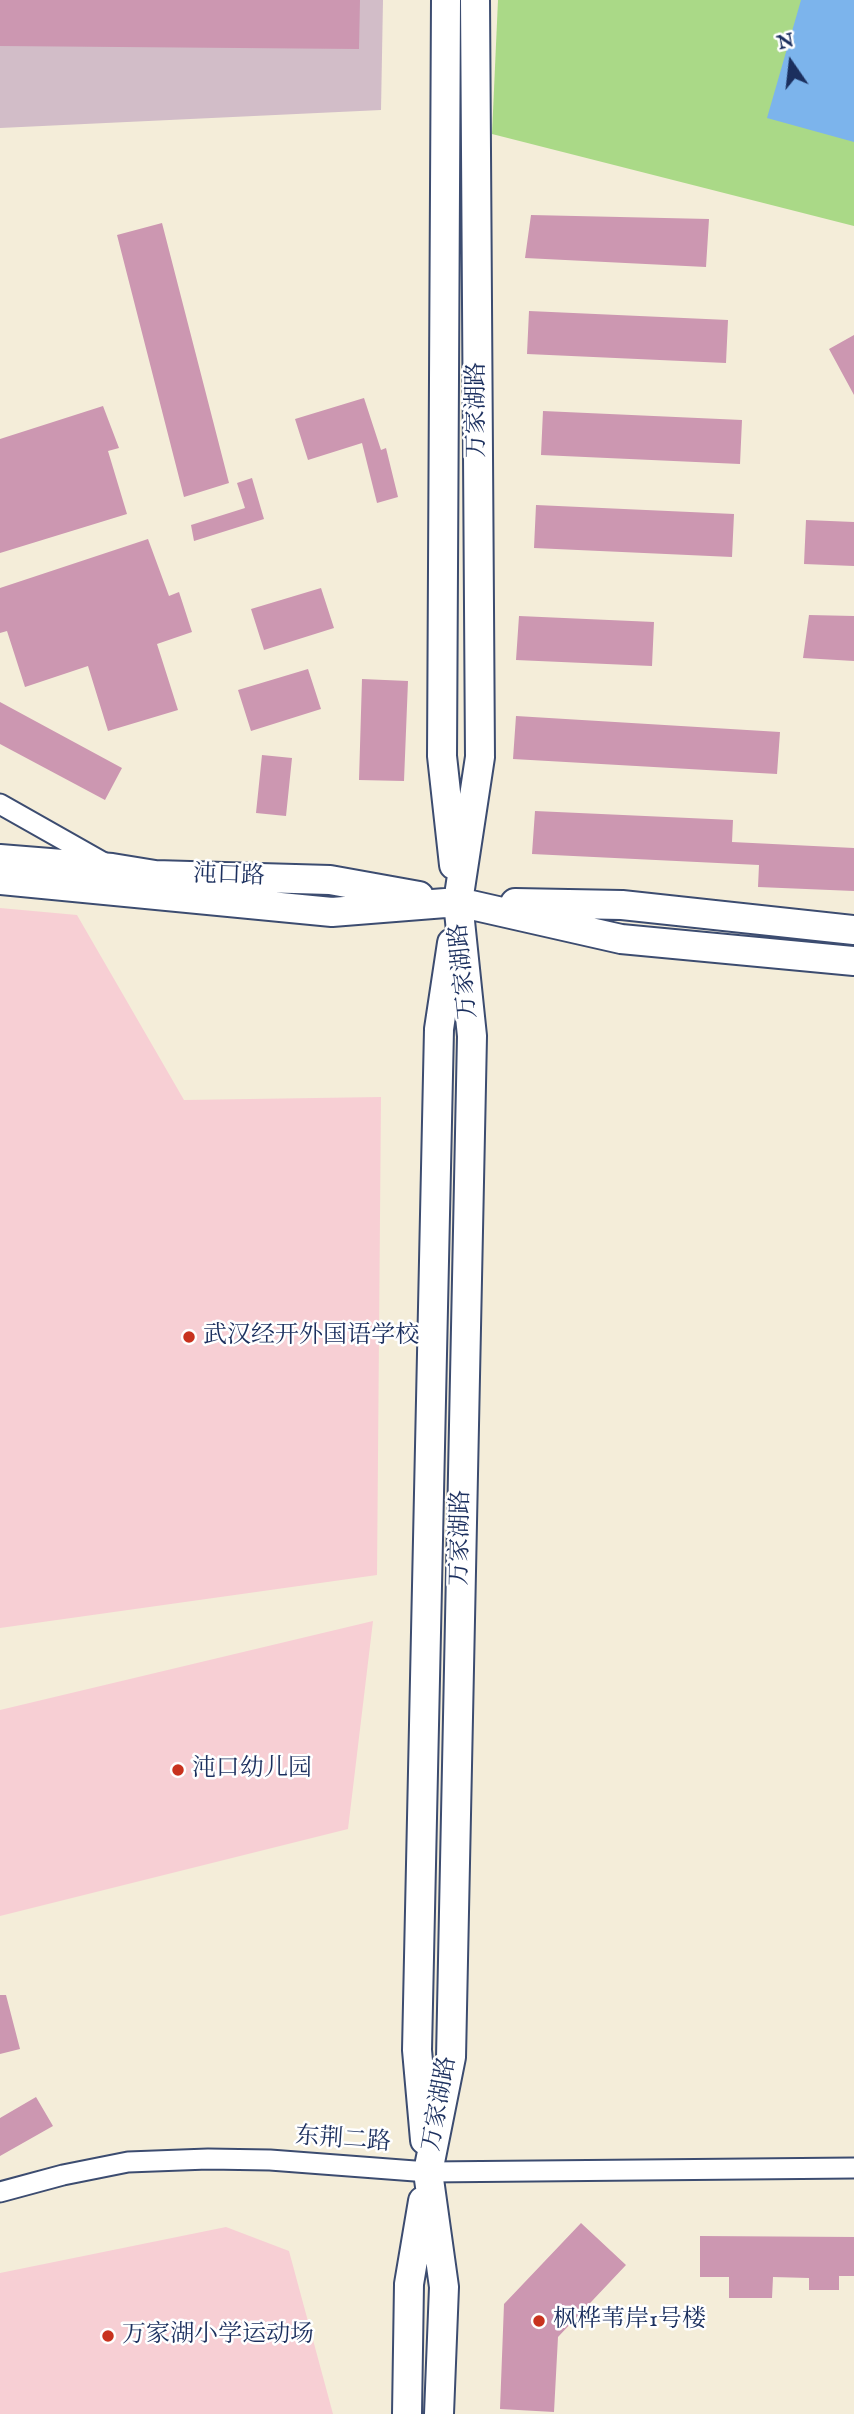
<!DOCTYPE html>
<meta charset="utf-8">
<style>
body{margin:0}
#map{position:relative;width:854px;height:2414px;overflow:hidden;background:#f4edd9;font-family:"IM FELL English",serif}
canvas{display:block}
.north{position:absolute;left:756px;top:28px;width:70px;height:70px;-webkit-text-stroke:5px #fff;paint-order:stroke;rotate:346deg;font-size:19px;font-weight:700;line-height:28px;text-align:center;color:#1b2f5e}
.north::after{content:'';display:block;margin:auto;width:24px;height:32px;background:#1b2f5e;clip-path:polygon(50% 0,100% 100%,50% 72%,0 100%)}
</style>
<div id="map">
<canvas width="854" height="2414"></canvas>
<div class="north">N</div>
</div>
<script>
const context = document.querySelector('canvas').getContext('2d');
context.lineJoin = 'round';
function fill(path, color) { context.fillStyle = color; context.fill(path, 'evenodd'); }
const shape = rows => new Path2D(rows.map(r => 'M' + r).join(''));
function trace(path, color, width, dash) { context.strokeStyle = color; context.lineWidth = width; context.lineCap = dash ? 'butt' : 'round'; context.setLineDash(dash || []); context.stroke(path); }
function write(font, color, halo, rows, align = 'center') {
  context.font = font + ' "IM FELL English","Noto Serif SC",serif'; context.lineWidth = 5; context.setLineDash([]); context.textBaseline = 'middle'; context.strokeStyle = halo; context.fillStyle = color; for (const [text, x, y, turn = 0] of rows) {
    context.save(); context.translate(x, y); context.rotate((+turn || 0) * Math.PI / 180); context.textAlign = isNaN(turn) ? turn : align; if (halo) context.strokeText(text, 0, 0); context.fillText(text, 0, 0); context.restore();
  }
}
fill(shape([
 [0,908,77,915,184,1100,381,1097,377,1575,0,1628],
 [373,1621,348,1829,0,1916,0,1710],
 [226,2227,289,2251,333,2414,0,2414,0,2273]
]), '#f7cfd4');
fill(shape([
 [0,0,383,0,381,110,0,128]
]), '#d2bdc8');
fill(shape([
 [498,0,854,0,854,226,492,134]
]), '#aad987');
fill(shape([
 [801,0,854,0,854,142,767,118]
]), '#7cb4ec');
fill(shape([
 [0,0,360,0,359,49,0,46],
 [531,215,709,219,706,267,525,258],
 [162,223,229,483,184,497,117,235],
 [529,311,728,320,726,363,527,354],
 [854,335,854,395,829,349],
 [364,398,381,450,386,448,398,497,377,503,362,443,308,460,295,419],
 [103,406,119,448,108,451,127,514,0,553,0,439],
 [543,411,742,420,740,464,541,455],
 [252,478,264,519,194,541,191,525,245,508,237,483],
 [536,505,734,514,732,557,534,548],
 [806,520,854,522,854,566,804,564],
 [148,539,169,596,179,592,192,632,157,644,178,710,108,731,88,666,25,687,7,631,0,633,0,588],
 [321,588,334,628,264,650,251,609],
 [809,615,854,616,854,661,803,658],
 [519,616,654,622,652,666,516,660],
 [308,669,321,709,251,731,238,690],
 [362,679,408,681,404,781,359,780],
 [0,702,122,768,105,800,0,744],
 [516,716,780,732,777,774,513,759],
 [262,755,292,758,286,816,256,813],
 [535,811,733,820,732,842,854,848,854,891,758,887,759,865,532,854],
 [0,1995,6,1995,20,2049,0,2054],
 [36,2097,53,2126,0,2156,0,2118],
 [581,2223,626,2265,558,2337,554,2412,500,2409,504,2304],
 [700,2236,854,2237,854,2276,839,2276,839,2290,809,2290,809,2278,773,2277,772,2298,729,2298,729,2277,700,2277]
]), '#cc97b1');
const street = shape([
 [0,804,106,864],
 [0,2192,63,2175,128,2162,208,2159,270,2160,428,2172,854,2168]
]);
const secondary = shape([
 [446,0,442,756,454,865],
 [0,859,112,868,155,875,330,880,419,896],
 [0,880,332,912,458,902,621,939,854,961],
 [515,903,622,905,854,930],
 [425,2140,417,2050,439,1029,452,943],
 [407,2414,409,2284,423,2201],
 [439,2414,444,2287,428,2172,451,2057,472,1036,458,902,480,757,475,0]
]);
trace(street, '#3c4c70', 23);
trace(secondary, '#3c4c70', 32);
trace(street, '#fff', 19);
trace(secondary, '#fff', 28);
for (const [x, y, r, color] of [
 [189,1337,7,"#c8321e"],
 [178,1770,7,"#c8321e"],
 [539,2321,7,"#c8321e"],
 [108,2336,7,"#c8321e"]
]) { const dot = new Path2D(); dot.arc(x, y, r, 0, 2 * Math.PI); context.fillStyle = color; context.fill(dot); trace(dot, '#fff', 2.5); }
write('24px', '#1b2f5e', '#fff', [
 ["万家湖路",478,410,-90],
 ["沌口路",229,877,2],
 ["万家湖路",465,971,-96],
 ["万家湖路",462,1538,-89],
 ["万家湖路",441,2104,-80],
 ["东荆二路",343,2141,4]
]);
write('24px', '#1b2f5e', '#fff', [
 ["武汉经开外国语学校",203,1337],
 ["沌口幼儿园",192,1770],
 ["枫桦苇岸1号楼",553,2321],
 ["万家湖小学运动场",122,2336]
], 'left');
</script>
